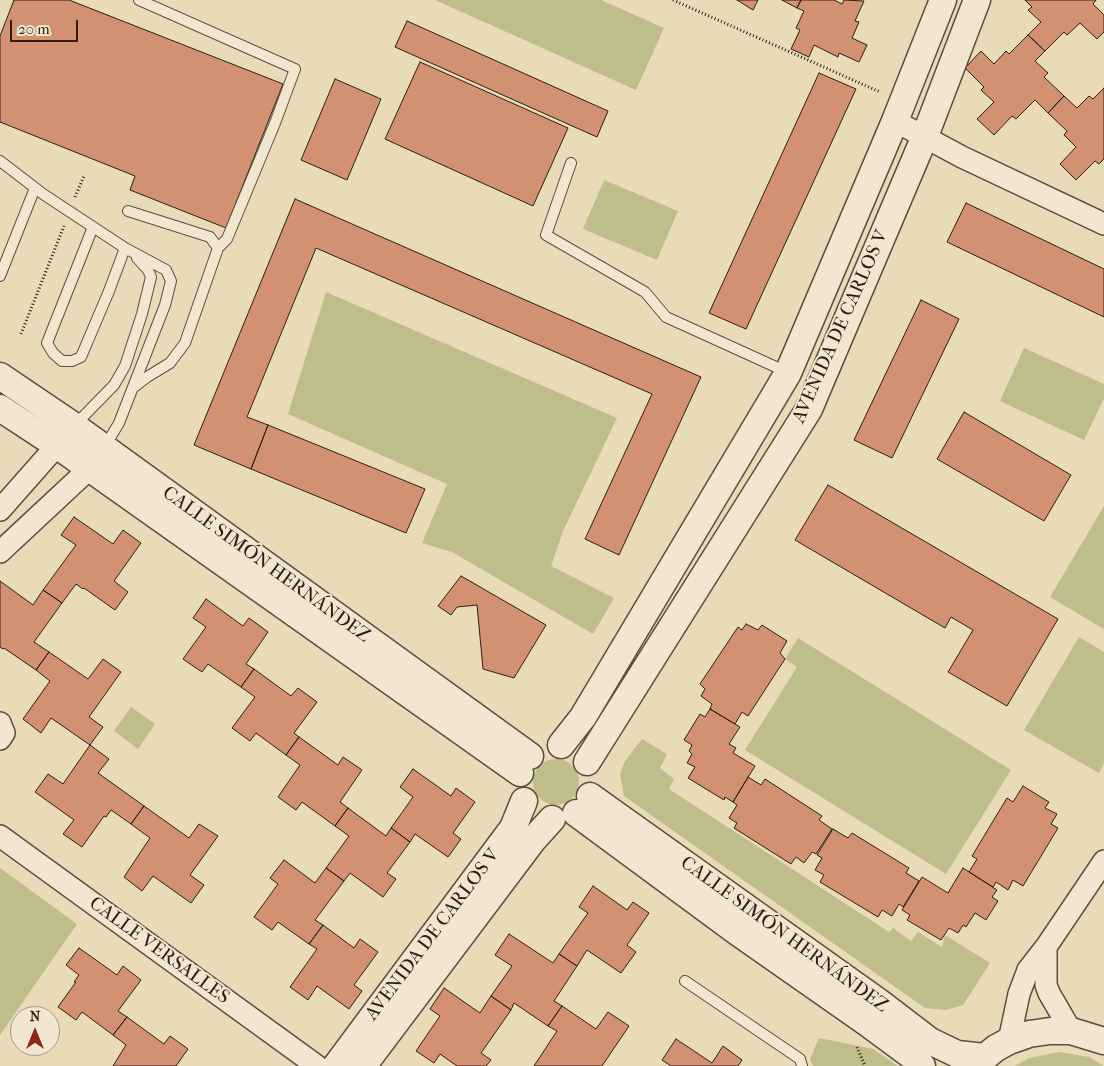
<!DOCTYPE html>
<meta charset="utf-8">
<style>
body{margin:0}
#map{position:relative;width:1104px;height:1066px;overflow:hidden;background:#e9dab8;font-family:"IM FELL French Canon",serif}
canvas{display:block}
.north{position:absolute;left:10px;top:1006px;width:50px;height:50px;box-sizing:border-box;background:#f1e7d1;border:1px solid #a39787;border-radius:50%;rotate:0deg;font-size:14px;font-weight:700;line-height:20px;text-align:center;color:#2e1e17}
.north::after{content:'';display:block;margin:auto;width:18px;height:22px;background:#8f2418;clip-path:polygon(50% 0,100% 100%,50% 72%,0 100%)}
.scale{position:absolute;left:10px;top:20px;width:68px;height:22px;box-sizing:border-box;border:2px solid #2e1e17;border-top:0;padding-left:6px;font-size:15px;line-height:18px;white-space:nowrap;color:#2e1e17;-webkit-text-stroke:4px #f1e7d1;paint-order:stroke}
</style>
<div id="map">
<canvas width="1104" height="1066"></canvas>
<div class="north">N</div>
<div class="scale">20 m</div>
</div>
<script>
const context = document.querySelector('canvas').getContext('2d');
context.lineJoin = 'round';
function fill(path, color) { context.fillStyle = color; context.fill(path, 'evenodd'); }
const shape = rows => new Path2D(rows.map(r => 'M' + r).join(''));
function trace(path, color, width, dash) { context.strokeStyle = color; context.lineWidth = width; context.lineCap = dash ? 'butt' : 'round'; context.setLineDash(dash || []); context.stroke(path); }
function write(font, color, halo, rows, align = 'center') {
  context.font = font + ' "IM FELL French Canon",serif'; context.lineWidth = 4; context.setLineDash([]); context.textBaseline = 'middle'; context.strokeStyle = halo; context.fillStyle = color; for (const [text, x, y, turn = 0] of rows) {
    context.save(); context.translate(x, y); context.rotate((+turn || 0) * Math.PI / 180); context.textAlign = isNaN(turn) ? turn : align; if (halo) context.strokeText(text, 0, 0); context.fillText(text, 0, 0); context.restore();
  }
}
fill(shape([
 [435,0,601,0,664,28,636,90],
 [604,180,678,211,657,260,583,229],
 [326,292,617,418,563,531,551,566,614,598,593,634,452,552,422,543,447,484,288,414],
 [1024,348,1104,384,1104,398,1084,440,1000,401],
 [1104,506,1104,629,1050,597],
 [1079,637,1104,652,1104,763,1099,773,1024,730],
 [798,638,1011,770,946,874,745,750,797,667,785,659],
 [131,707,155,724,138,749,114,731],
 [642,739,667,754,660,768,674,779,669,789,889,932,893,928,911,941,918,932,942,947,945,935,990,963,963,1005,946,1010,925,1008,624,796,620,774,625,761],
 '533 782a23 23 0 1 1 46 0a23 23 0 1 1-46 0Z',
 [0,868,77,924,0,1035],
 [819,1038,873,1049,898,1066,813,1066,810,1059],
 [1059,1052,1089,1057,1104,1066,1015,1066,1029,1058]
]), '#bfbd89');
const building = shape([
 [14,0,69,0,283,84,226,228,130,190,135,176,0,122,0,36,14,0],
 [737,0,758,0,753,10,737,0],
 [782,0,801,0,797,8,782,0],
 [801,0,834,0,842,4,844,0,864,1,855,21,859,22,852,38,867,45,859,62,839,53,838,57,814,45,809,57,791,49,800,30,796,28,804,11,797,8,801,0],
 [1025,0,1096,0,1093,4,1104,15,1104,32,1097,39,1080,23,1067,35,1064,32,1045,51,1028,35,1041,22,1028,10,1032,7,1025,0],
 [407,21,608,111,597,137,395,47,407,21],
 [1028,35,1045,51,1035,61,1048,73,1044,77,1064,96,1048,113,1035,100,1016,119,1012,116,994,135,977,119,994,102,981,90,984,87,965,68,981,51,994,64,1006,51,1009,54,1028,35],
 [420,62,568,128,533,206,385,139,420,62],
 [819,73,856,89,746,329,709,313,819,73],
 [335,79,381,99,347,180,301,160,335,79],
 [1104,88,1104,159,1099,164,1095,161,1076,180,1060,164,1076,147,1064,135,1067,131,1048,113,1064,96,1077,108,1089,96,1093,99,1104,88],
 [295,199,701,377,619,555,585,539,652,394,316,248,247,417,268,425,251,469,194,445,295,199],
 [966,203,1104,269,1104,317,947,242,966,203],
 [921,300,959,319,892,458,854,440,921,300],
 [964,412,1071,475,1044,521,937,459,964,412],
 [268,425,425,489,406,533,251,469,268,425],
 [828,485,1058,619,1007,706,948,672,973,630,951,617,945,628,795,540,828,485],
 [74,517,113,544,123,530,141,543,114,581,128,592,115,610,84,588,83,589,76,584,62,603,43,590,76,545,61,535,74,517],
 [461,576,546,625,514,678,483,669,477,605,457,607,451,615,438,606,461,576],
 [0,581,33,605,43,590,62,603,34,642,49,652,36,670,4,648,3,649,0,647,0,581],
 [206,599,243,626,249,618,268,632,246,664,254,669,241,687,208,664,202,672,183,659,206,627,193,618,206,599],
 [746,624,758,630,762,625,787,641,780,653,785,659,748,716,742,712,735,724,710,709,712,704,701,696,705,689,700,684,738,627,742,630,746,624],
 [49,652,88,679,103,659,121,672,89,717,103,727,90,745,51,718,41,733,23,719,50,681,36,670,49,652],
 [254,669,291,696,298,688,317,702,294,733,299,737,286,755,256,733,250,741,232,728,255,697,241,687,254,669],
 [710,709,740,727,729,744,736,748,733,753,755,766,733,802,725,797,724,800,688,778,695,767,687,763,692,754,689,751,692,745,684,740,700,714,705,717,710,709],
 [299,737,338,765,343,757,362,770,340,802,348,808,335,826,302,802,296,810,278,797,300,765,286,755,299,737],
 [90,745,109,759,98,773,144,806,131,824,111,810,106,817,104,816,82,847,63,834,74,820,35,792,48,774,63,784,90,745],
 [413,769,451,796,456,788,475,802,453,833,461,839,448,857,415,834,410,842,391,828,413,797,400,787,413,769],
 [748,777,761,785,765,779,822,816,819,820,832,829,816,854,812,852,804,863,796,857,791,864,734,828,737,823,729,818,737,805,733,802,748,777],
 [1023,786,1049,802,1045,808,1057,814,1051,824,1058,828,1023,886,1013,880,1008,890,996,882,993,887,969,872,977,859,972,856,1007,798,1013,802,1023,786],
 [144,806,189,838,199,824,218,836,190,875,204,885,191,903,153,876,142,891,124,877,150,838,131,824,144,806],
 [348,808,386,836,391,828,410,842,387,873,396,879,383,897,350,873,344,881,326,868,349,836,335,826,348,808],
 [833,829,848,838,852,833,909,868,906,873,919,881,903,907,899,904,892,916,882,910,878,917,820,882,824,875,815,870,822,858,817,855,833,829],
 [284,860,315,883,326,868,344,881,315,920,323,925,309,944,278,922,272,930,254,917,278,884,270,878,284,860],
 [963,868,997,890,992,897,998,901,986,920,975,913,966,927,963,925,958,933,949,928,941,940,907,920,910,915,902,910,922,877,948,893,963,868],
 [593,886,627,910,633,902,649,913,627,945,636,952,621,973,587,950,577,966,559,954,588,913,579,907,593,886],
 [323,925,354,948,360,939,378,952,354,985,362,991,349,1009,317,986,308,1000,290,987,317,949,309,944,323,925],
 [509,934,553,963,559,954,577,966,554,1001,562,1006,548,1026,514,1003,511,1010,491,996,512,966,495,955,509,934],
 [79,948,117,975,123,966,141,980,118,1011,127,1017,113,1035,82,1012,76,1020,58,1007,76,982,74,982,79,975,66,965,79,948],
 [444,988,480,1013,491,996,511,1010,481,1053,491,1060,486,1066,457,1066,440,1054,434,1063,416,1051,440,1016,430,1009,444,988],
 [562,1006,596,1029,608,1012,629,1026,602,1066,534,1066,557,1031,548,1026,562,1006],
 [127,1017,164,1044,170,1036,188,1049,176,1066,113,1066,126,1045,113,1035,127,1017],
 [676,1039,712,1063,723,1046,742,1060,738,1066,671,1066,662,1060,676,1039]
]);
fill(building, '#d29271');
trace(building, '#2e1e17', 1);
const service = shape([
 [139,0,295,69,275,123,227,239,218,248],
 [0,161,43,194,125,248,166,270,171,281,165,305,119,423,104,448],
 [571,163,546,235,645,292,666,317,787,372],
 [128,211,210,237,218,248,185,343,170,363,147,377,134,387],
 [93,227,47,343,53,353,62,361,72,361,81,357,109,291,125,248],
 [0,276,35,188],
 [74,426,114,385,125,366,142,314,151,277,148,270,137,258],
 [685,981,800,1059,802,1066]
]);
const minor = shape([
 [895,121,962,157,1104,224],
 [0,510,67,434],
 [0,552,89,469,98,456],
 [0,723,4,733,0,739],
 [0,836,317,1066],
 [1046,947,1046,985,1049,993,1071,1031],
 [1009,1041,1019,994,1028,970,1046,947,1104,861]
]);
const tertiary = shape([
 [0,376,74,426,530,756],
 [0,408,58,446,520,773],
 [561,745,583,717,788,373,895,121,943,0],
 [587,762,809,409,925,136,977,0],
 [590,796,879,1002,930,1041,957,1054,985,1057],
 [576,813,736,931,866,1022,916,1059,922,1066],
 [336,1066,513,828,524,801],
 [363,1066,533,840,552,819],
 [977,1066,985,1057,996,1048,1009,1041,1029,1034,1050,1031,1071,1031,1104,1041]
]);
trace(service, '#5d4d3f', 12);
trace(minor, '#5d4d3f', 24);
trace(tertiary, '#5d4d3f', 29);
trace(shape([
 [673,0,880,92],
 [75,197,84,176],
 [21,334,64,226],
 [857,1047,865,1066]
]), '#2e1e17', 3, [1, 2.5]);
trace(service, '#f1e7d1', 10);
trace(minor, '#f1e7d1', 21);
trace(tertiary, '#f1e7d1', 26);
write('19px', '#2e1e17', '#f1e7d1', [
 ["AVENIDA DE CARLOS V",841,327,-66],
 ["CALLE SIMÓN HERNÁNDEZ",266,565,36],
 ["AVENIDA DE CARLOS V",433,935,-53],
 ["CALLE SIMÓN HERNÁNDEZ",784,935,36],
 ["CALLE VERSALLES",159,951,36]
]);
</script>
